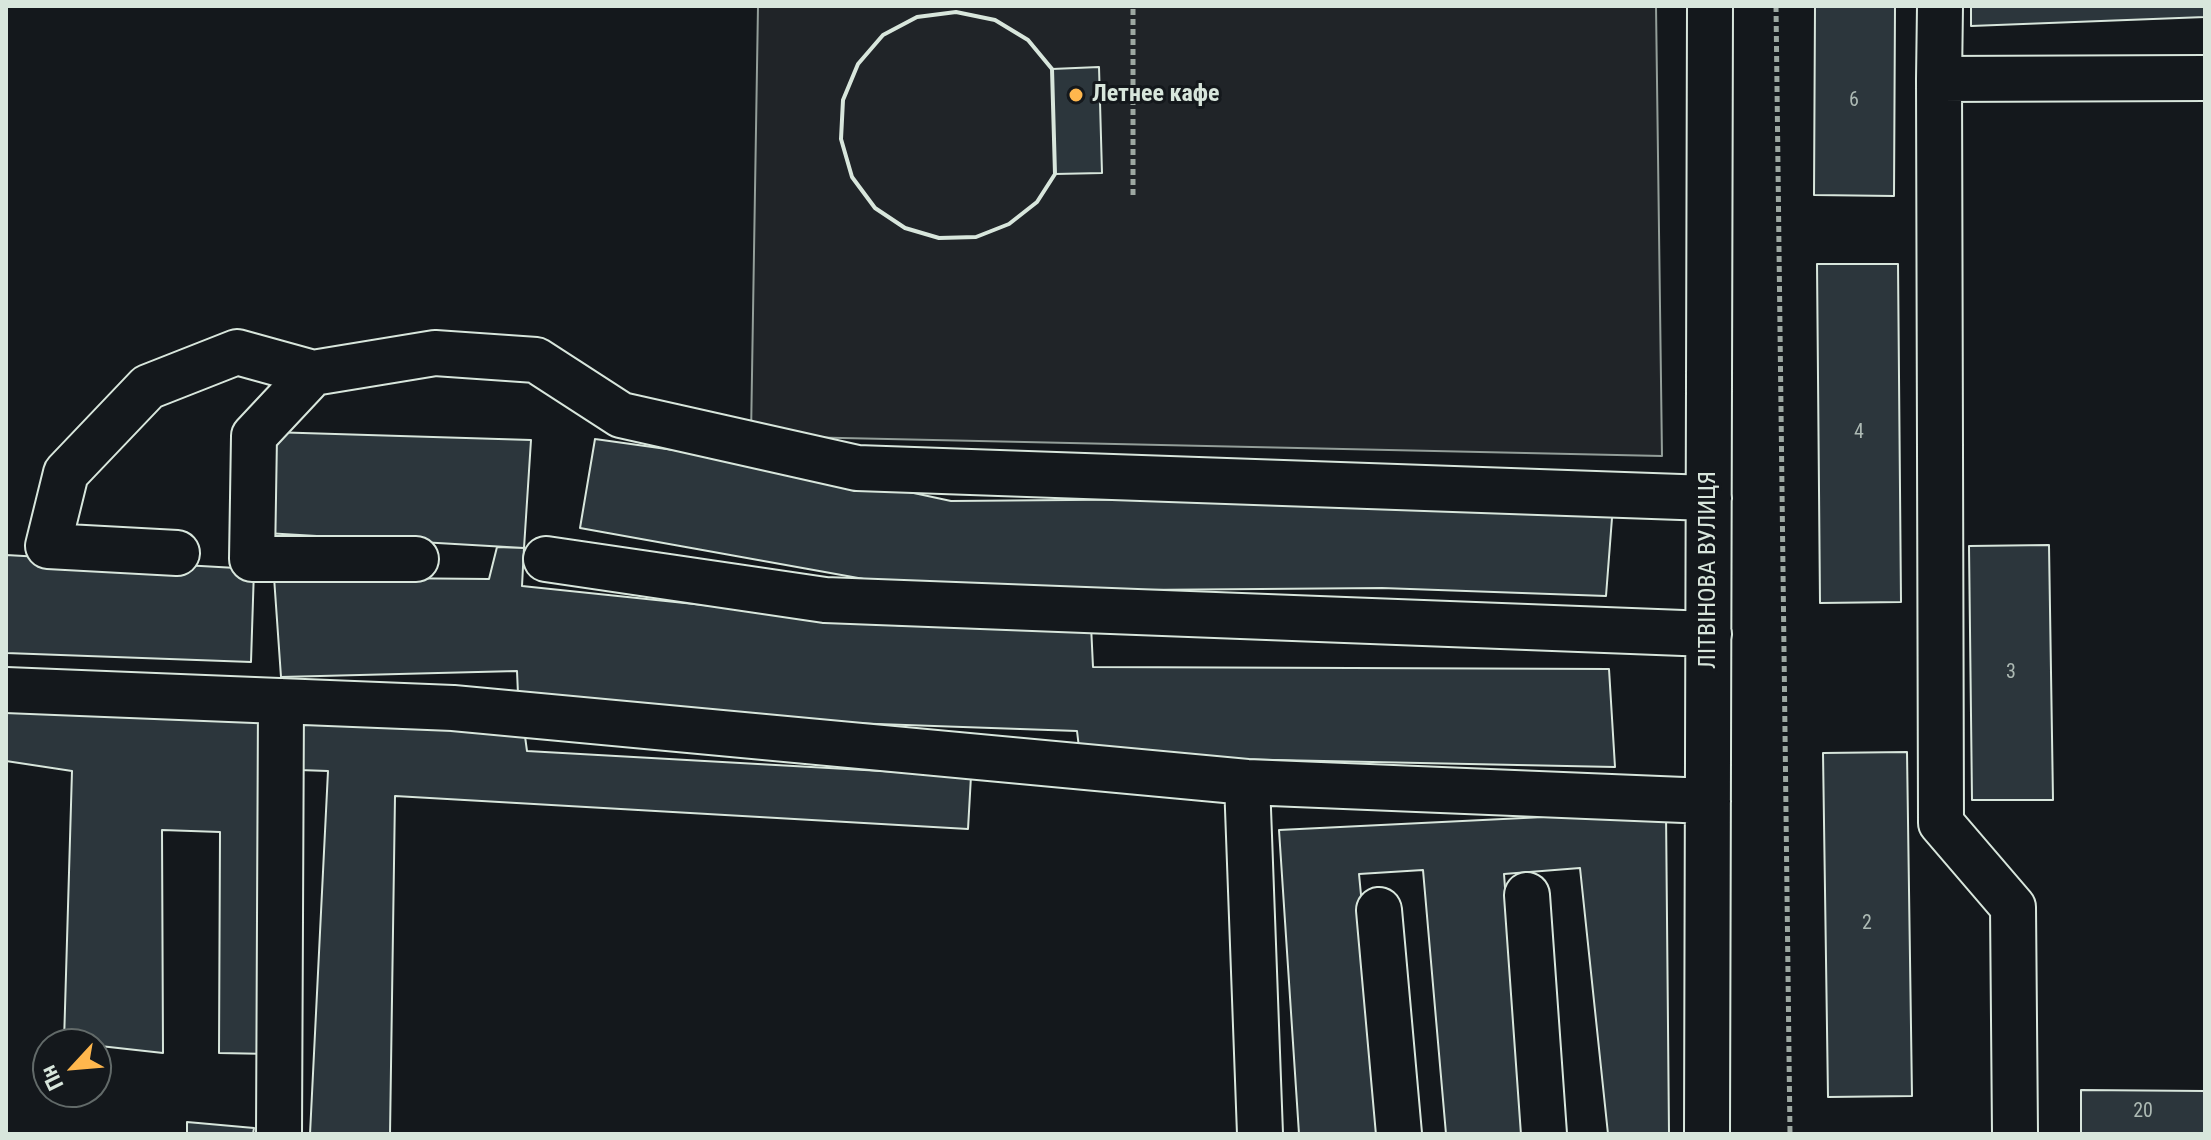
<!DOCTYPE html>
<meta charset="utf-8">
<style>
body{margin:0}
#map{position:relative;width:2211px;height:1140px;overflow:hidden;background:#14181c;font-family:"Roboto Condensed",sans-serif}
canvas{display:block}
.frame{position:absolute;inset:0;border:8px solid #d8e6dc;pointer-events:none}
.north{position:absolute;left:32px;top:1028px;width:80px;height:80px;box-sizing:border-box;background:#14181c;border:2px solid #626a69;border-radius:50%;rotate:244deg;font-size:22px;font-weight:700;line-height:32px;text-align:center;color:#d8e6dc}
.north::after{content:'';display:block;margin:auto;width:28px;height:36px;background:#ffb74d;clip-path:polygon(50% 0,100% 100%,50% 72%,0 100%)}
</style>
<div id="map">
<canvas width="2211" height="1140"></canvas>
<div class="frame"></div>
<div class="north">Пн</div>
</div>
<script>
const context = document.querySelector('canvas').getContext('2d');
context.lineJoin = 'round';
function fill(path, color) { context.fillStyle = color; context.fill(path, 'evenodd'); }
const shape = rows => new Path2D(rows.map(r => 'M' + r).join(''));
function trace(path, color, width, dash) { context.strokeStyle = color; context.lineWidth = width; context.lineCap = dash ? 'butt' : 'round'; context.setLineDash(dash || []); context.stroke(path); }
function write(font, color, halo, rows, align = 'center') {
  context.font = font + ' "Roboto Condensed",sans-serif'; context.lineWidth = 6; context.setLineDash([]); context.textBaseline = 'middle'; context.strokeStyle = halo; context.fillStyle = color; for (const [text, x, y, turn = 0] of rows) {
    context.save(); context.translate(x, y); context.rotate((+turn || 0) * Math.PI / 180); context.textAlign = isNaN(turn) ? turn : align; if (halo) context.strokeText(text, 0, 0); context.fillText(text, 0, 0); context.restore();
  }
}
const green = shape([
 [758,6,1656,6,1662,456,751,436,758,6]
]);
fill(green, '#202428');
trace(green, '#939e99', 2);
const building = shape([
 [1815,6,1895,6,1894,196,1814,195,1815,6],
 [1971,6,2205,6,2205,17,1971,26,1971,6],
 [1099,67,1102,173,1055,174,1052,69,1099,67],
 [1817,264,1898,264,1901,602,1820,603,1817,264],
 [270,432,531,440,524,548,265,533,270,432],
 [595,439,788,466,951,501,1306,498,1613,505,1606,596,1382,588,1016,591,886,583,580,528,595,439],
 [2049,545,2053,800,1972,800,1969,546,2049,545],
 [497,547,524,548,522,586,905,626,1091,625,1093,667,1609,669,1615,767,1080,756,1077,731,763,720,518,694,517,671,281,677,274,577,489,579,497,547],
 [6,555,254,569,251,662,6,653,6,555],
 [6,705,272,712,271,1054,219,1053,220,832,162,830,163,1053,64,1042,72,771,6,761,6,705],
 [296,721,524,729,527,751,971,776,968,829,395,796,390,1134,310,1134,328,771,299,770,296,721],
 [1907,752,1912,1096,1828,1097,1823,753,1907,752],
 [1666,811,1669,1134,1608,1134,1580,868,1504,874,1523,1134,1446,1134,1423,870,1359,874,1384,1134,1299,1134,1279,830,1666,811],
 [2081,1090,2205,1091,2205,1134,2081,1134,2081,1090],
 [187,1122,254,1128,253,1134,187,1134,187,1122]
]);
fill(building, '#2c363c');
trace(building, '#d8e6dc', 2);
const minor = shape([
 [1939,79,1940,6],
 [177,553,48,546,66,473,148,387,237,352,313,373],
 [416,559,252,559,254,436,313,373,435,353,536,360,621,415,857,468,1709,498],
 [546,559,825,600,1709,634],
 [6,690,453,708,1247,782,1708,801],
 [1247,782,1260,1134],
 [1527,895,1544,1134],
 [1379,910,1399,1134],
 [279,1134,281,701],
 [1707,1134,1710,6],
 [2015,1134,2013,907,1941,823,1939,79,2205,78]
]);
trace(minor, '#d8e6dc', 48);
trace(shape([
 [1776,6,1790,1134],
 [1133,195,1133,6]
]), '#9da8a2', 5, [6, 4]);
trace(minor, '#14181c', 44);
trace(shape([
 [956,12,995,20,1028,40,1052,69,1055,174,1037,202,1009,224,976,237,939,238,905,228,875,208,852,177,841,139,843,100,858,64,883,35,917,17,956,12]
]), '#d8e6dc', 4);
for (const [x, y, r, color] of [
 [1076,95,8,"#ffb74d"]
]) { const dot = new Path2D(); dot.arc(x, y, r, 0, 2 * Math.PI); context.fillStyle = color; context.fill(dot); trace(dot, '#14181c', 3); }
write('20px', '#adbab4', null, [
 ["6",1854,101],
 ["4",1859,433],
 ["3",2011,673],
 ["2",1867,924],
 ["20",2143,1112]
]);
write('bold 24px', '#d8e6dc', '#14181c', [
 ["Летнее кафе",1092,95]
], 'left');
write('24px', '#d8e6dc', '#14181c', [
 ["ЛІТВІНОВА ВУЛИЦЯ",1709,570,-90]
]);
</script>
